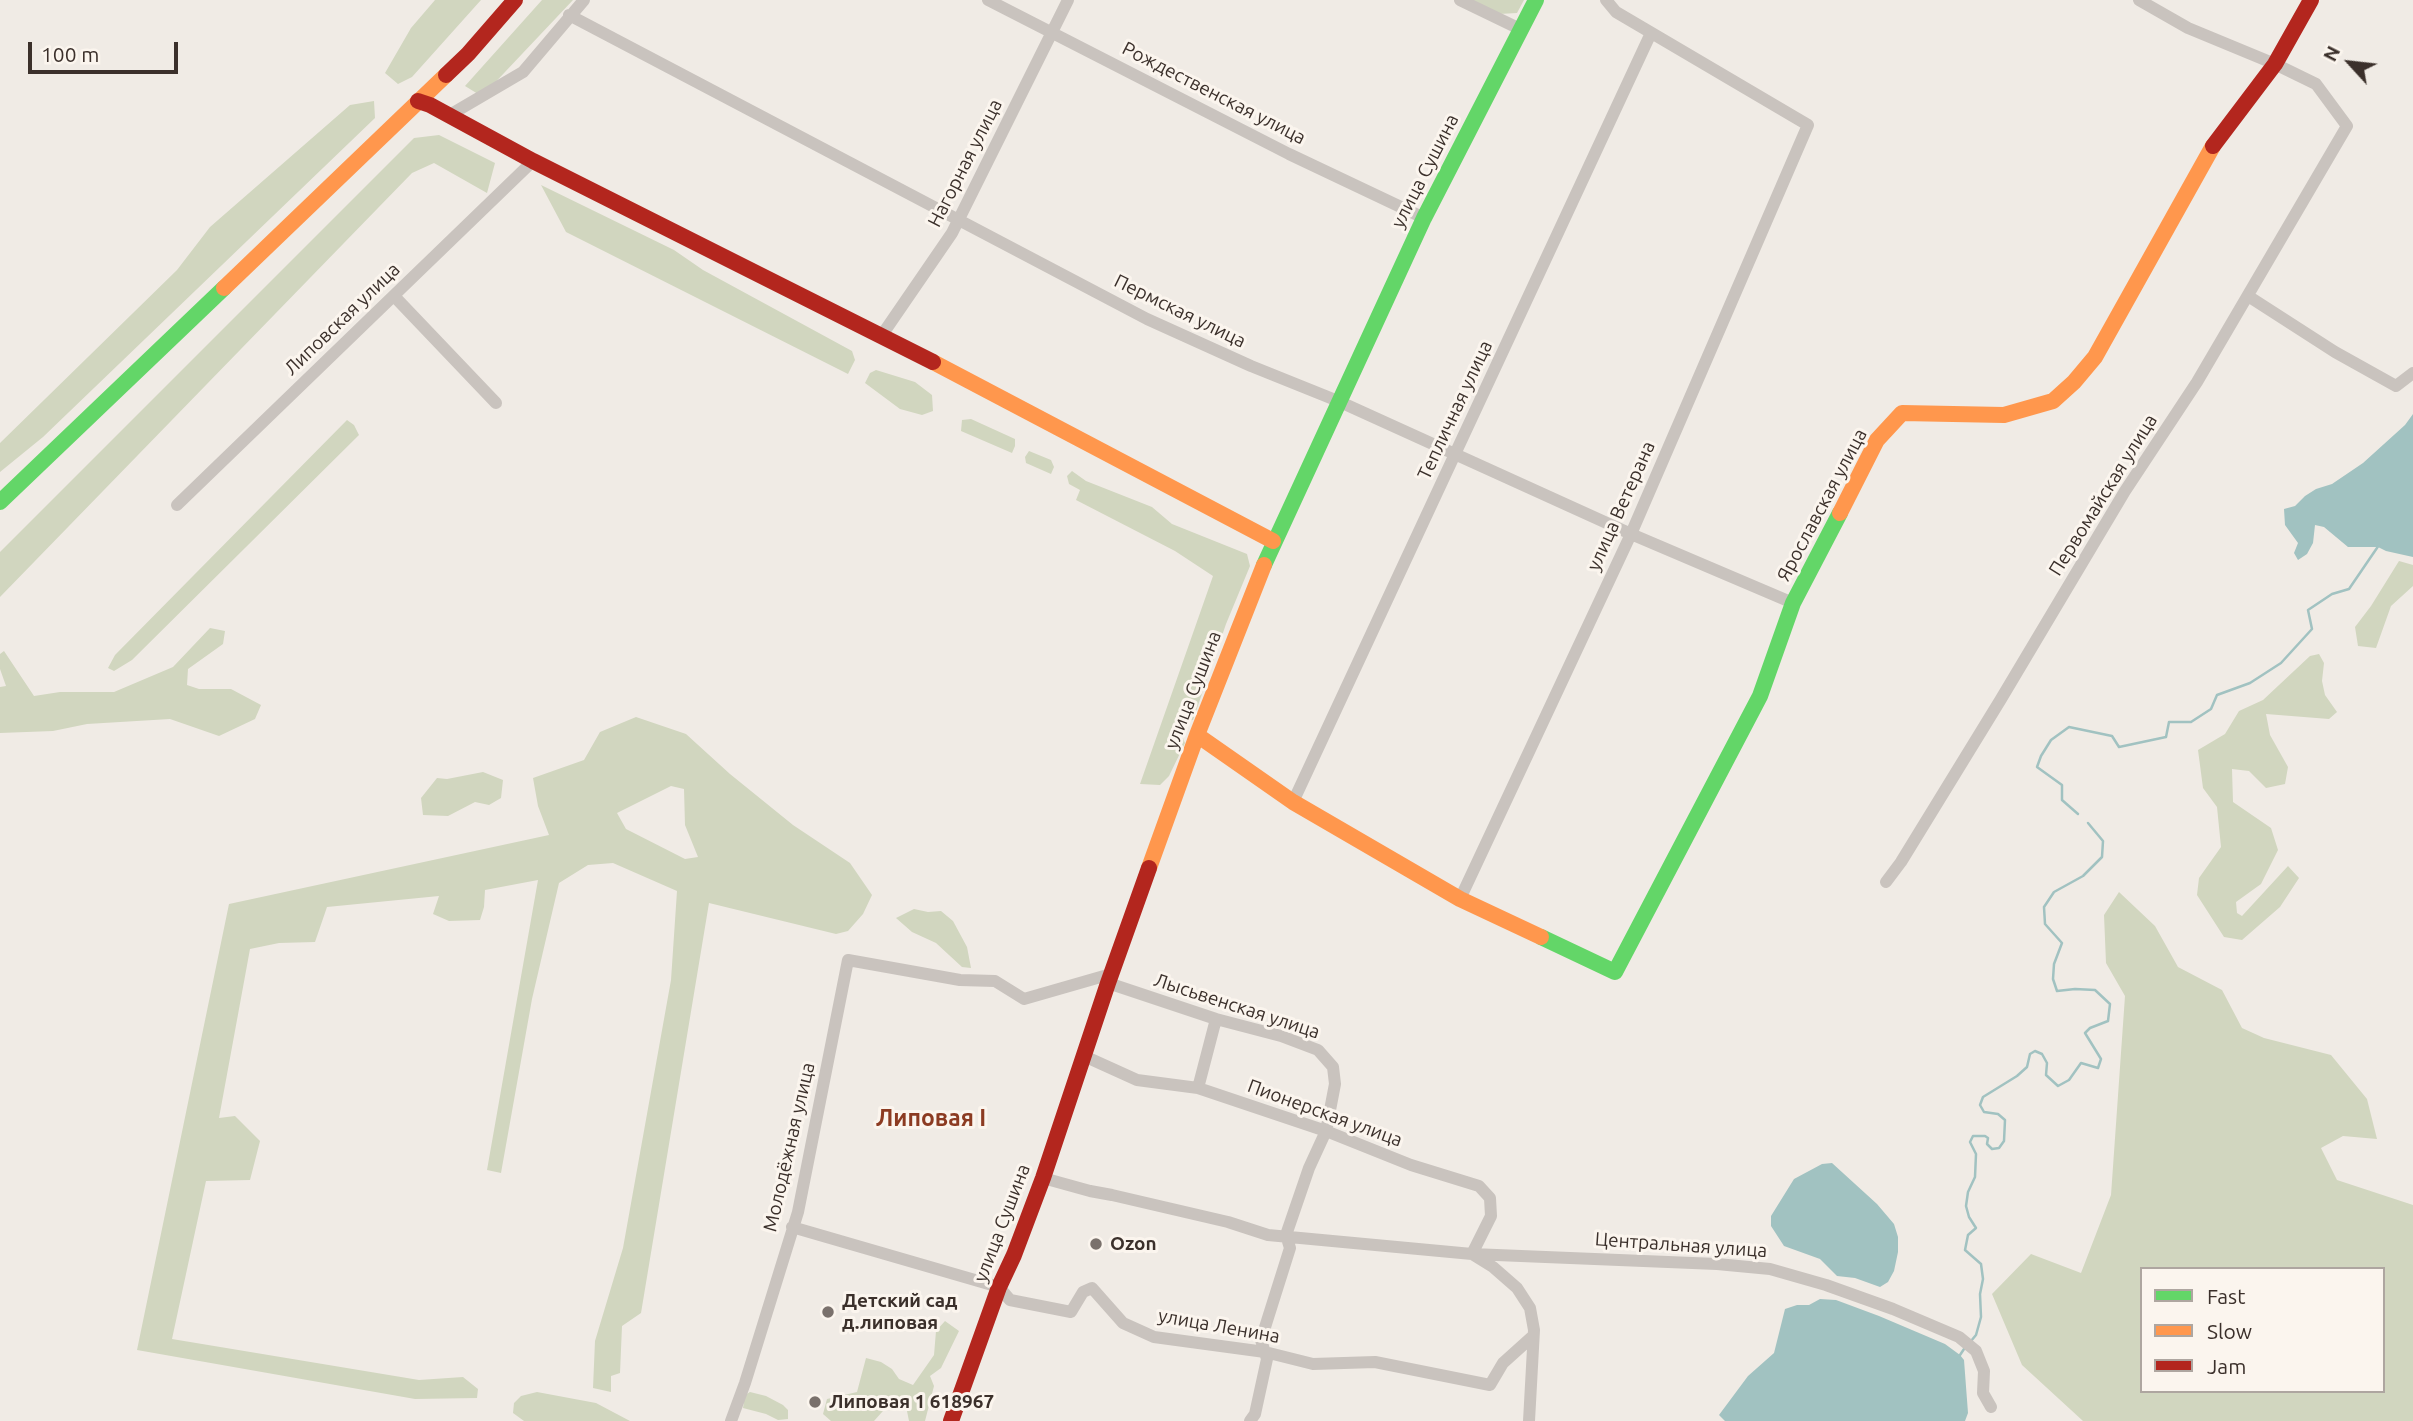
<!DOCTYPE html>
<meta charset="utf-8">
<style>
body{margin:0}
#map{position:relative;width:2413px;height:1421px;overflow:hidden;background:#f0ebe5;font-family:Ubuntu,sans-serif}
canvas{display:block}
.legend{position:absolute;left:2140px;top:1267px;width:245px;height:126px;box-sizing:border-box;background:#fbf5ee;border:2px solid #aea6a0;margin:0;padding:9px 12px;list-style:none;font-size:21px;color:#3b302b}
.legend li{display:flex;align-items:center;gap:14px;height:35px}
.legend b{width:35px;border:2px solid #aea6a0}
.north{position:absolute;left:2315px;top:28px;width:70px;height:70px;-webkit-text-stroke:5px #fbf5ee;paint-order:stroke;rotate:297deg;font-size:19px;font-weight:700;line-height:28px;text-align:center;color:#3b302b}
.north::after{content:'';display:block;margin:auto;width:24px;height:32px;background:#3b302b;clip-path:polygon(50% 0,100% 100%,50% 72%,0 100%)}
.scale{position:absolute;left:28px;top:42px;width:150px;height:32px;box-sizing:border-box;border:4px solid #3b302b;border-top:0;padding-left:9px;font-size:21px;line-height:24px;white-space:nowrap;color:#3b302b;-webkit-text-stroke:5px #fbf5ee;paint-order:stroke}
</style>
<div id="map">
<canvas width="2413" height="1421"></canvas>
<ul class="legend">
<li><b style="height:9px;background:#63d668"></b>Fast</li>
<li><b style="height:9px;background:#ff974d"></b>Slow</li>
<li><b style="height:9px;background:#b3261e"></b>Jam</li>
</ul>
<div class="north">N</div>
<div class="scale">100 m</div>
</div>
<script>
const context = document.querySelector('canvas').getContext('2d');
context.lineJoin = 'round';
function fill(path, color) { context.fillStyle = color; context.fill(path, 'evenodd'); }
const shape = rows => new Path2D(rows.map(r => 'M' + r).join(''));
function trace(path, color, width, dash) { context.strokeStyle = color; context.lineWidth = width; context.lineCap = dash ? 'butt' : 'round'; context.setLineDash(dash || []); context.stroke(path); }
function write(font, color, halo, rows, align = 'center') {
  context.font = font + ' Ubuntu,sans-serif'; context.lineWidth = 6; context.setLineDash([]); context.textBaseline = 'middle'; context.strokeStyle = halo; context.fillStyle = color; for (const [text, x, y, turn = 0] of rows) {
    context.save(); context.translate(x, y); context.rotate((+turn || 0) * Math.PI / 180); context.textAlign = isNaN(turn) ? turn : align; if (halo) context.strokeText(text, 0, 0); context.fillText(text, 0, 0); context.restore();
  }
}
fill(shape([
 [435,0,481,0,412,77,398,84,385,73,411,28],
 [542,0,573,0,488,90,478,94,465,86],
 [1470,0,1524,0,1517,13,1499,14],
 [374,101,375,118,43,437,0,472,0,443,177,270,210,227,350,105],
 [439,135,495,163,487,193,434,163,412,173,0,597,0,552,414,138],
 [541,185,674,250,703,270,852,351,855,360,848,374,566,232],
 [876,370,915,382,932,395,933,411,922,415,900,409,865,383,870,373],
 [971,419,1015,439,1015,446,1012,453,961,431,962,420],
 [347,420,354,425,359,435,132,660,114,671,108,668,115,655],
 [1029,451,1051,460,1054,467,1051,474,1026,463,1025,457],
 [1072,471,1086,481,1152,507,1172,524,1247,554,1250,566,1226,624,1193,720,1184,721,1181,734,1185,743,1169,776,1160,785,1140,784,1213,576,1175,551,1076,500,1080,490,1069,484,1067,476],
 [2399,561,2413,565,2413,586,2391,606,2376,648,2358,646,2355,627,2371,606],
 [210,628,225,631,223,644,188,669,187,685,199,689,231,689,261,705,255,719,219,736,170,719,87,724,53,731,0,733,0,687,6,686,0,669,0,654,4,651,34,696,60,692,114,692,173,667],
 [2319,654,2324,663,2322,681,2325,695,2337,712,2329,719,2266,714,2270,735,2288,767,2285,784,2266,788,2249,771,2232,769,2233,802,2271,828,2278,850,2261,884,2236,902,2237,913,2242,916,2288,866,2299,878,2280,907,2242,940,2224,937,2197,895,2199,878,2221,847,2217,807,2203,788,2198,750,2225,734,2239,711,2263,700,2310,656],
 [636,717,686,734,730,774,793,825,850,863,872,895,863,914,848,931,836,934,709,903,641,1313,622,1326,620,1373,611,1376,611,1392,593,1388,595,1341,623,1248,671,980,677,891,613,863,588,865,559,883,532,999,501,1173,487,1170,538,880,485,890,484,907,480,920,449,921,433,914,439,896,327,907,315,942,279,943,250,949,219,1118,235,1116,260,1141,250,1180,206,1181,172,1339,419,1380,463,1377,478,1389,477,1398,415,1399,137,1350,229,904,549,835,538,806,533,778,584,760,600,732],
 [671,786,684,789,685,825,698,857,685,859,626,829,617,813],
 [483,772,503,780,501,798,489,805,475,802,448,816,423,815,421,798,437,778,447,779],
 [2119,892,2155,926,2178,967,2222,990,2242,1028,2264,1038,2331,1055,2367,1099,2377,1139,2343,1136,2321,1148,2337,1180,2413,1205,2413,1421,2083,1421,2022,1365,1992,1294,2031,1254,2081,1273,2111,1195,2125,996,2106,963,2104,915],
 [2142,1269,2383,1269,2383,1391,2142,1391],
 [914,909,928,912,941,911,953,921,967,947,971,968,962,967,936,943,912,932,896,918],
 [945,1321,959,1331,941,1368,930,1376,934,1386,925,1421,909,1421,906,1406,891,1402,874,1421,831,1421,823,1414,827,1399,857,1392,866,1358,881,1362,892,1369,899,1379,913,1385,934,1355,936,1331],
 [537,1392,596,1403,630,1421,524,1421,513,1413,514,1403,521,1396],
 [750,1392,766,1396,783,1405,788,1410,788,1419,778,1420,766,1414,743,1408,745,1395]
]), '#d1d6bf');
fill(shape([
 [2413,414,2413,557,2386,551,2378,547,2348,547,2324,527,2315,525,2313,543,2307,554,2298,560,2294,553,2298,543,2285,525,2284,509,2295,506,2305,496,2316,489,2332,484,2363,463,2405,425],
 [1832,1163,1877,1204,1894,1224,1898,1237,1898,1252,1894,1271,1888,1282,1880,1287,1855,1278,1837,1276,1820,1259,1784,1246,1771,1226,1771,1216,1794,1179,1822,1164],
 [1820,1299,1836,1300,1879,1316,1945,1344,1960,1355,1964,1360,1968,1413,1965,1421,1725,1421,1719,1415,1748,1376,1774,1353,1785,1309,1797,1305,1809,1305]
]), '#a1c2c1');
trace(shape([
 [2078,814,2062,800,2062,785,2037,767,2041,756,2051,740,2069,727,2112,736,2119,747,2166,737,2169,722,2191,722,2211,709,2217,695,2250,683,2281,663,2312,629,2308,610,2332,594,2349,589,2379,545],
 [1971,1341,1976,1335,1981,1317,1980,1294,1983,1279,1981,1264,1965,1250,1968,1235,1976,1228,1969,1217,1966,1206,1968,1192,1975,1177,1976,1154,1970,1142,1973,1136,1985,1136,1988,1138,1987,1144,1992,1149,1999,1148,2004,1141,2005,1120,1998,1114,1984,1112,1980,1105,1983,1097,2017,1076,2027,1067,2030,1054,2035,1051,2042,1054,2047,1063,2046,1075,2058,1086,2069,1080,2081,1063,2098,1068,2101,1059,2085,1033,2090,1028,2108,1021,2110,1004,2095,990,2075,989,2057,991,2053,979,2054,964,2062,943,2045,924,2044,907,2054,892,2083,876,2102,857,2103,841,2088,823],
 [1958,1358,1966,1346]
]), '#a1c2c1', 2.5);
trace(shape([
 [988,0,1289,154,1424,218],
 [1460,0,1520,29],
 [569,15,1147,319,1251,366,1338,401,1631,534,1793,603],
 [448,116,523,72,584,0],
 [394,296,496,403],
 [2248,296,2335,352,2396,386,2413,373],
 [882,335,952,233,1068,0],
 [177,505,533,161],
 [1293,802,1651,33],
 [1886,882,1901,862,2001,699,2125,491,2197,382,2347,126,2316,84,2275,64,2188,28,2139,0],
 [1460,899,1631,534,1808,125,1616,12,1606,0],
 [1108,983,1216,1019,1281,1036,1318,1050,1333,1067,1335,1084,1326,1131,1309,1168,1286,1235,1290,1248,1261,1340,1267,1359,1255,1414,1250,1421],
 [1084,1056,1137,1080,1198,1088,1326,1131,1411,1165,1479,1186,1490,1198,1491,1216,1472,1254,1493,1267,1517,1288,1530,1308,1534,1330,1529,1421],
 [1198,1088,1216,1019],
 [1043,1178,1090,1191,1112,1195,1228,1222,1268,1235,1472,1254,1717,1264,1770,1269,1826,1285,1893,1309,1959,1337,1976,1351,1984,1371,1983,1393,1991,1407],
 [792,1227,999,1287,1010,1300,1071,1312,1083,1292,1092,1288,1123,1323,1154,1337,1265,1352,1313,1364,1375,1362,1490,1385,1503,1363,1533,1336],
 [731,1421,745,1383,798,1212,848,960,960,980,995,981,1024,999,1111,974]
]), '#c9c3be', 12);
trace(shape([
 [0,502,224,288],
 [1264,565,1424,218,1536,0],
 [1541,937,1615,972,1760,696,1793,603,1840,513]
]), '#63d668', 16);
trace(shape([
 [224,288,446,75],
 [933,362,1273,541],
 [1840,513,1877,440,1902,413,2004,415,2053,401,2074,382,2095,357,2213,146],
 [1197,735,1293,802,1460,899,1541,937],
 [1149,868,1197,735,1264,565]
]), '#ff974d', 16);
trace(shape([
 [446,75,468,54,515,0],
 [418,101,430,105,533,161,933,362],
 [2213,146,2275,64,2311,0],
 [951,1421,999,1287,1014,1255,1043,1178,1108,983,1149,868]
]), '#b3261e', 16);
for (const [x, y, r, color] of [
 [1096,1244,7,"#7a716c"],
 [828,1312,7,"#7a716c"],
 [815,1402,7,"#7a716c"]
]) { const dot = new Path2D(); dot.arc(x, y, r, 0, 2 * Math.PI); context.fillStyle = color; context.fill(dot); trace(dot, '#fbf5ee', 2.5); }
write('19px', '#3b302b', '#fbf5ee', [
 ["Рождественская улица",1214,93,27],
 ["Нагорная улица",965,163,-63],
 ["улица Сушина",1425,171,-63],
 ["Пермская улица",1180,311,26],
 ["Липовская улица",342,319,-44],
 ["Тепличная улица",1455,410,-65],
 ["Первомайская улица",2103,495,-58],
 ["Ярославская улица",1822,505,-62],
 ["улица Ветерана",1621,506,-66],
 ["улица Сушина",1193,690,-69],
 ["Лысьвенская улица",1237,1006,18],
 ["Пионерская улица",1325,1113,20],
 ["Молодёжная улица",789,1147,-77],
 ["улица Сушина",1002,1223,-69],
 ["Центральная улица",1681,1245,4],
 ["улица Ленина",1219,1326,10]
]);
write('bold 19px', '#3b302b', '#fbf5ee', [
 ["Ozon",1110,1244],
 ["Детский сад",842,1301],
 ["д.липовая",842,1323],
 ["Липовая 1 618967",829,1402]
], 'left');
write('bold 23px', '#8c3b22', '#fbf5ee', [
 ["Липовая I",931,1118]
]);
</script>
